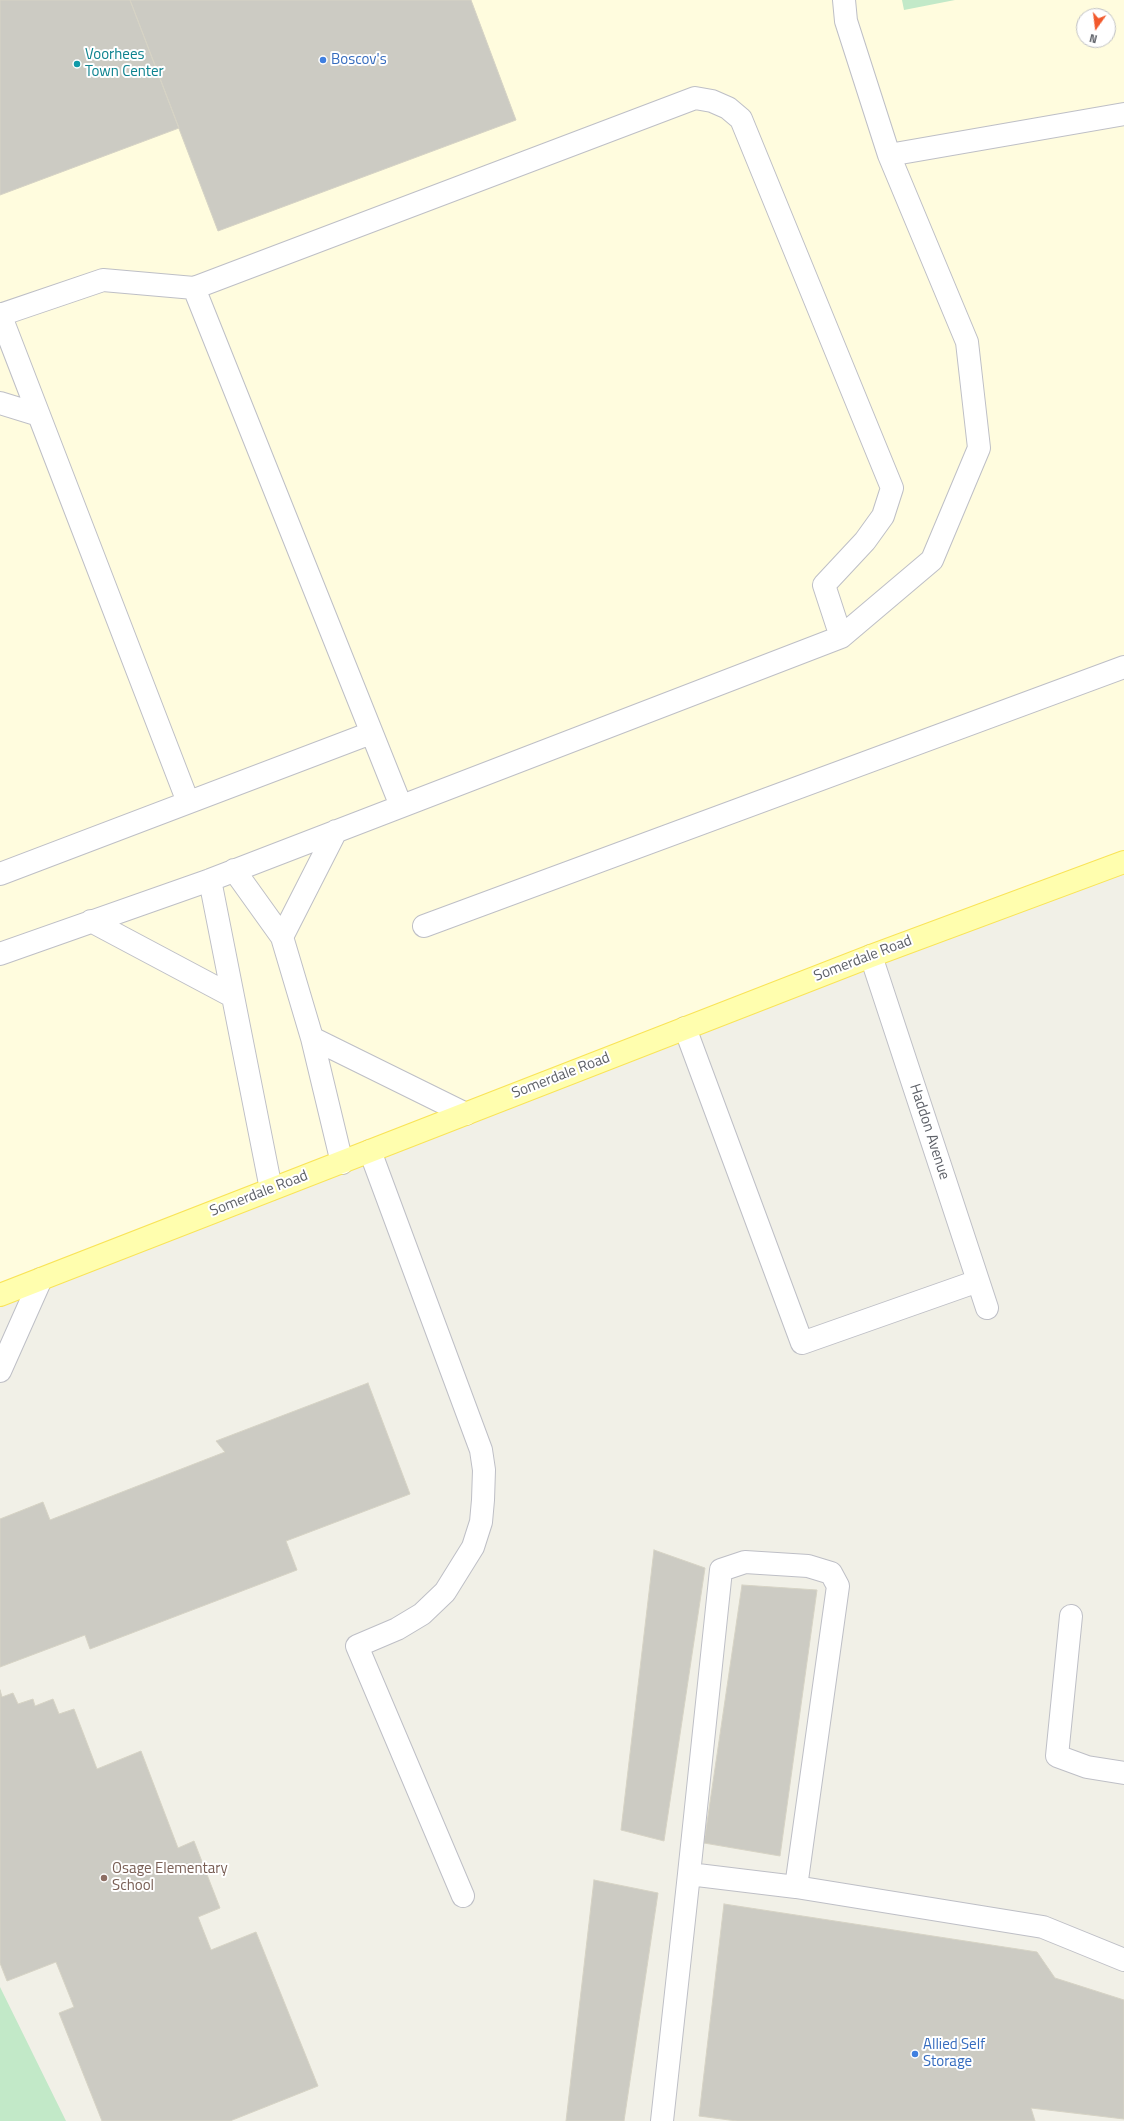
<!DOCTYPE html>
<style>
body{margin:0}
#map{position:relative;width:1124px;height:2121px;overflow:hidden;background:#f1f0e7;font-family:"Titillium Web",sans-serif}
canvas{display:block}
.north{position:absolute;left:1076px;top:8px;width:40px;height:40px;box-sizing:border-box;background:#fff;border:1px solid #bfc0c3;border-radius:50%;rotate:194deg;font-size:11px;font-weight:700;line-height:16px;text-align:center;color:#5e6168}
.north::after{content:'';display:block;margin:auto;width:14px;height:18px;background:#f2592c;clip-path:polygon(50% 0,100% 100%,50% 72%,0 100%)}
</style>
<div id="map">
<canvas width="1124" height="2121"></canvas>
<div class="north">N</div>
</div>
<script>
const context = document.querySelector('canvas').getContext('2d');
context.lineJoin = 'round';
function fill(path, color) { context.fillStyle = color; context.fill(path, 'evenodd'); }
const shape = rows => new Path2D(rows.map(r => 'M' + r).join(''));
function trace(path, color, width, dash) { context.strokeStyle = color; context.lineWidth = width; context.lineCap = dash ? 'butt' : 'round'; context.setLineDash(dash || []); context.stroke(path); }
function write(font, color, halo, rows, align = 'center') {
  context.font = font + ' "Titillium Web",sans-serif'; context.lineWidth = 4; context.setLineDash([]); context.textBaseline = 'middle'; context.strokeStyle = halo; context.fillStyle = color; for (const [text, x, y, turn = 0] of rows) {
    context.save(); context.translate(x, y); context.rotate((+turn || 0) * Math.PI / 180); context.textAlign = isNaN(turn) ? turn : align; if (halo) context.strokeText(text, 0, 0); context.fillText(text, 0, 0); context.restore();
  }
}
fill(shape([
 [0,0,1124,0,1124,862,0,1295],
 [1084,16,1108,16,1108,40,1084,40]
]), '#fffcde');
fill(shape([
 [902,0,955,0,904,10],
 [0,1987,66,2121,0,2121]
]), '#c2e9c8');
const building = shape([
 [0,0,130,0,179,128,0,195,0,0],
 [130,0,471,0,516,120,218,231,130,0],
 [368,1383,410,1494,286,1541,297,1570,90,1649,85,1635,0,1667,0,1519,43,1502,50,1520,225,1452,216,1441,368,1383],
 [654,1550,705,1568,664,1841,621,1830,654,1550],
 [742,1585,817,1590,780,1856,704,1843,742,1585],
 [0,1690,2,1697,13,1693,18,1704,33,1699,35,1706,53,1699,59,1714,74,1709,97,1769,141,1751,178,1848,194,1841,220,1908,198,1917,211,1950,256,1932,318,2086,230,2121,102,2121,59,2013,74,2007,56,1962,7,1981,0,1963,0,1690],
 [594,1880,658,1893,624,2121,566,2121,594,1880],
 [724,1904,1037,1952,1055,1978,1124,2000,1124,2119,1031,2108,1035,2121,737,2121,699,2116,724,1904]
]);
fill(building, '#cccbc3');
trace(building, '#d6d3c5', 1);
const minor = shape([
 [844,0,846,21,889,155,1124,114],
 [194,288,401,806],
 [0,314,188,802],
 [0,315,103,280,194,288,695,98,712,101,728,108,741,119,892,488,883,516,865,541,824,585,841,637],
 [0,403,39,415],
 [234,870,282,937,312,1038,342,1163],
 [0,874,371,733],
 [210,880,271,1189],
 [91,921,232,996],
 [424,926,1124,667],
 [282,937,336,831],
 [0,954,210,880,841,637,932,560,979,448,967,342,889,155],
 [871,956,987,1308],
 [685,1028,802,1343,978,1281],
 [312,1038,466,1114],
 [370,1151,481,1450,484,1470,483,1500,481,1522,473,1547,445,1592,422,1614,397,1629,357,1646,463,1896],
 [0,1371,41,1279],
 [1071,1616,1057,1756,1087,1767,1124,1773],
 [689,1874,721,1570,745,1562,808,1566,831,1573,838,1586,796,1887],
 [662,2121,689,1874,796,1887,1043,1927,1124,1960]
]);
const major = shape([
 [0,1295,871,956,1124,862]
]);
trace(minor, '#bebfc6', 24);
trace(major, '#f9e458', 24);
trace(minor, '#fff', 22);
trace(major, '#fffeae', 22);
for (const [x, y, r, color] of [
 [323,60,4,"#3f7fe0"],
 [77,64,4,"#0f9aa8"],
 [104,1878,4,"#8d6e63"],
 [915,2054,4,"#3f7fe0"]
]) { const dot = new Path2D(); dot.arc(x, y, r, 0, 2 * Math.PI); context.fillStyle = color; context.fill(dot); trace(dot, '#fff', 1.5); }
write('15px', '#0d838f', '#fff', [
 ["Voorhees",85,55],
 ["Town Center",85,72]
], 'left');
write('15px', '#366cbe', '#fff', [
 ["Boscov's",331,60],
 ["Allied Self",923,2045],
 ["Storage",923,2062]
], 'left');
write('15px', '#5e6168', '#fff', [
 ["Somerdale Road",863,959,-21],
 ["Somerdale Road",561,1076,-21],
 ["Haddon Avenue",929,1132,72],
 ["Somerdale Road",259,1194,-21]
]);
write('15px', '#785e54', '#fff', [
 ["Osage Elementary",112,1869],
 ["School",112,1886]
], 'left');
</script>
